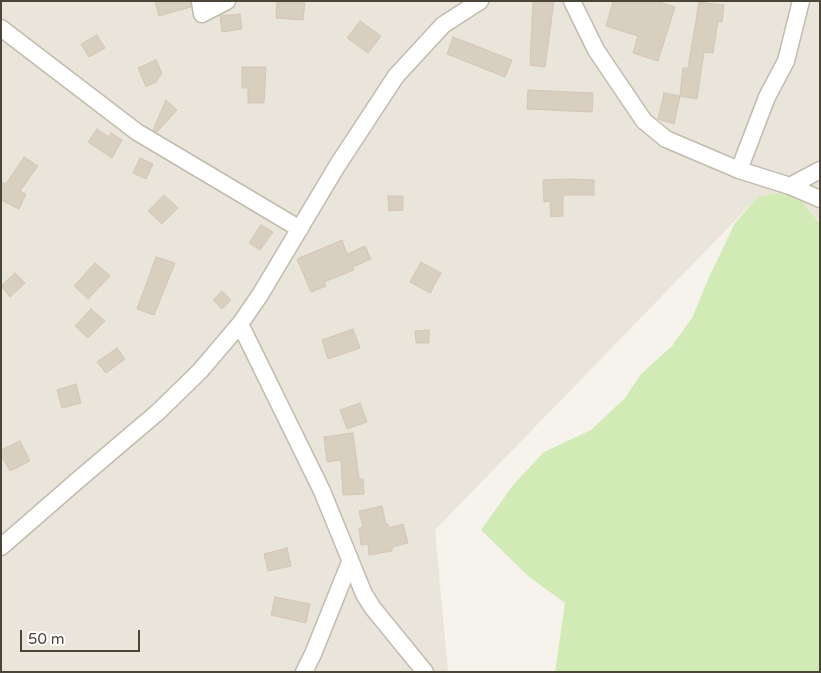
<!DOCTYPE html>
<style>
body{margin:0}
#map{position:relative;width:821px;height:673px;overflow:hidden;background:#f6f3ec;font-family:"Varela Round",sans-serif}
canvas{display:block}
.frame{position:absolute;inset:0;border:2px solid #4b4439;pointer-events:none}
.scale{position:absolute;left:20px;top:630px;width:120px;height:22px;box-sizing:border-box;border:2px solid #4b4439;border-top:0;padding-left:6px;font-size:15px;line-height:18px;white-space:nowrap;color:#4b4439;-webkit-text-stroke:4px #fff;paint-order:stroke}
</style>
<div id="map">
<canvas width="821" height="673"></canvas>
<div class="frame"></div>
<div class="scale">50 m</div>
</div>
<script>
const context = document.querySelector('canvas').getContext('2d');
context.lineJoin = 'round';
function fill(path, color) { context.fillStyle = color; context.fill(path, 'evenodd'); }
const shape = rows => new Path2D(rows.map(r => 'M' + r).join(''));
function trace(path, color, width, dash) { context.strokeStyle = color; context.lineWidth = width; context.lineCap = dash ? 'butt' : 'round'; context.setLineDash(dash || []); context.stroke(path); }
fill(shape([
 [1,1,820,1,820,221,758,197,435,530,448,672,1,672]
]), '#eae5da');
fill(shape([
 [778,193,798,197,820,224,820,672,555,672,565,603,528,576,481,530,514,484,544,452,591,430,625,398,641,374,672,346,692,318,710,275,735,223,758,197]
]), '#d2eab5');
const building = shape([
 [155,1,190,1,191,7,159,16,155,1],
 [277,1,305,1,303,20,276,18,277,1],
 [533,1,554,1,545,67,530,65,533,1],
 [613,1,656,1,675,7,658,61,633,53,638,36,606,26,613,1],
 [699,2,724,5,722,22,718,21,713,53,704,52,697,99,680,96,683,68,688,68,699,2],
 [240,14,242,29,222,32,220,16,240,14],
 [360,21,381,36,368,53,347,38,360,21],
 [97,35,105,48,89,57,81,44,97,35],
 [453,37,512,60,505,77,447,54,453,37],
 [156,60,162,73,156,82,146,87,138,68,156,60],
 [242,67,266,67,264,103,248,103,248,88,242,88,242,67],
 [528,90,593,93,592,112,527,109,528,90],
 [664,93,680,96,674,124,658,119,664,93],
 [166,100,177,110,157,132,153,130,166,100],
 [97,129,109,137,111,133,122,140,112,158,88,142,97,129],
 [24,157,38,166,20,191,26,194,19,209,1,200,1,182,6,184,24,157],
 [140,158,153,164,146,179,133,173,140,158],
 [570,179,594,180,594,195,563,195,563,216,551,217,550,201,544,202,543,180,570,179],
 [164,195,178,208,162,224,148,211,164,195],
 [388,196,403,196,403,210,389,211,388,196],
 [261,225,273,232,260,250,249,243,261,225],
 [342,240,347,254,365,246,371,259,353,267,354,270,324,282,326,286,311,292,297,259,342,240],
 [156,257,175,263,154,315,137,309,156,257],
 [421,262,441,273,430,293,410,282,421,262],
 [95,263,110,276,88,299,74,286,95,263],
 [15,273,25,283,10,297,1,286,15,273],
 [222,291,231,300,222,309,213,300,222,291],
 [91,309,105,321,88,338,75,326,91,309],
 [353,329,360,348,328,359,322,340,353,329],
 [429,330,429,343,416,343,415,331,429,330],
 [117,348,125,359,106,373,97,362,117,348],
 [76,384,81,403,62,408,57,390,76,384],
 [360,403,367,422,347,429,340,410,360,403],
 [353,433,359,479,363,479,364,494,343,495,341,460,327,462,324,437,353,433],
 [20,441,30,461,10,471,1,455,1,450,20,441],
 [382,506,386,524,388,524,389,528,403,524,408,543,392,547,392,551,369,555,368,544,361,545,359,528,363,527,359,511,382,506],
 [287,548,291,566,268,571,264,554,287,548],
 [275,597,310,604,306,623,271,615,275,597]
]);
fill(building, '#d8cfc1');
trace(building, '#d3c7b4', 1);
const minor = shape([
 [200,1,202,14,227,1],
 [572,1,596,50,644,121,666,139,739,170,790,186,820,199],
 [1,28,137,132,300,229],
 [739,170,767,97,786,61,801,1],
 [790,186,820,170],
 [240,324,322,491,364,594,372,607,425,672],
 [1,547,78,480,158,412,200,371,240,324,260,295,337,166,396,76,443,25,480,1],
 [304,672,313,654,350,562]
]);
trace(minor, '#c2bbae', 19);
trace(minor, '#fff', 16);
</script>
